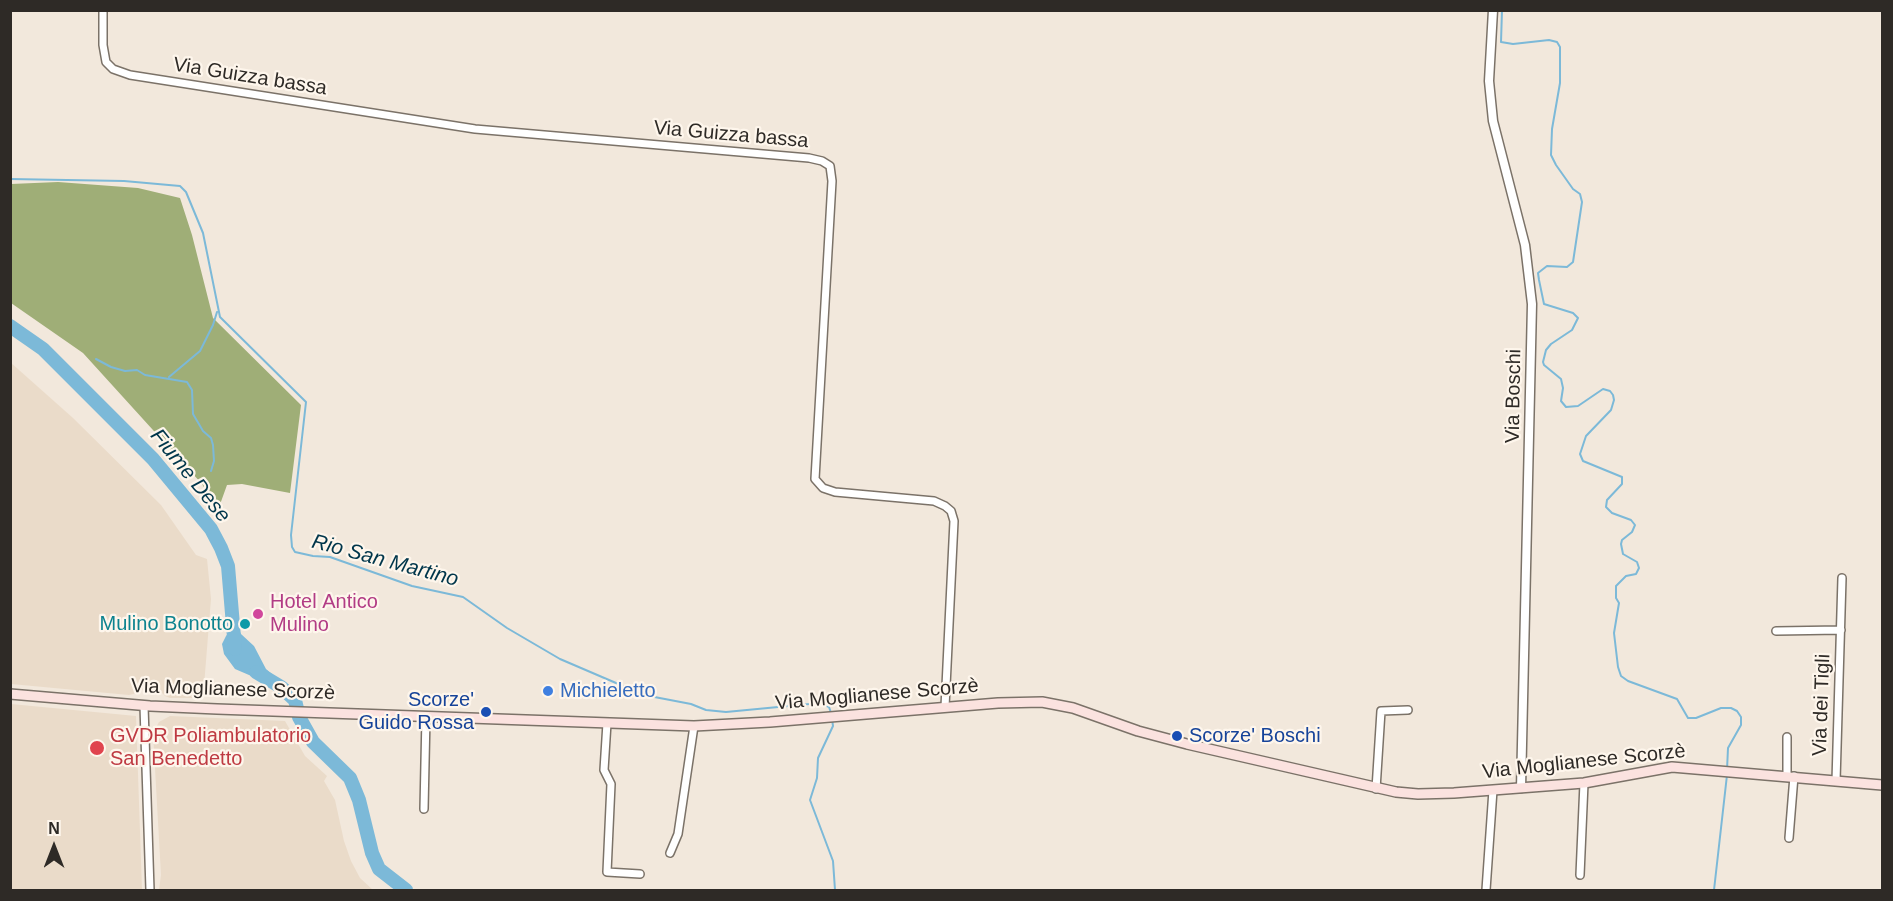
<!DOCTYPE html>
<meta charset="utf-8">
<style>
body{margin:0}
#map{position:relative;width:1893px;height:901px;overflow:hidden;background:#f2e8dc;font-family:Helvetica,sans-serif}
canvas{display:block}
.frame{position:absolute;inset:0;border:12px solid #2e2a26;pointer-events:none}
.north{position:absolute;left:24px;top:817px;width:60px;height:60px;-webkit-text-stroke:4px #fef6ec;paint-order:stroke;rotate:0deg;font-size:16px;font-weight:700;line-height:24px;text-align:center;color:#2e2a26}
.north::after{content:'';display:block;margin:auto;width:21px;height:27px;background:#2e2a26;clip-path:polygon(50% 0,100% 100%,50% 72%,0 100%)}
</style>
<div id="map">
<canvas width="1893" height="901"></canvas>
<div class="frame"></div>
<div class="north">N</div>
</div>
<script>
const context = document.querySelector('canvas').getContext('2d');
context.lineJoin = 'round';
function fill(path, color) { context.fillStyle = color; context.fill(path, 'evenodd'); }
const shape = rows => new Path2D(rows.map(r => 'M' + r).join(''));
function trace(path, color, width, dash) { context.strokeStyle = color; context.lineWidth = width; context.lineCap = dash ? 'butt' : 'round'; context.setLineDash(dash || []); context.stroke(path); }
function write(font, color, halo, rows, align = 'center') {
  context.font = font + ' Helvetica,sans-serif'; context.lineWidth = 4.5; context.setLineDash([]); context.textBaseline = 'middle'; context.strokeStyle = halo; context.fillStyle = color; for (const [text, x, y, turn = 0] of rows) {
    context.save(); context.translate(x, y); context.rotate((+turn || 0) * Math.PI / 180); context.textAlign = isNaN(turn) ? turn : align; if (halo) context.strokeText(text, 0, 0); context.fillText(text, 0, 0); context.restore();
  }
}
fill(shape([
 [10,362,73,418,161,505,196,555,207,559,211,599,203,698,170,698,165,696,157,688,146,687,138,693,129,695,11,684],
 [11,704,136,716,142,890,11,890],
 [170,716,285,721,305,756,327,776,324,781,335,800,344,841,351,861,360,878,373,890,159,890,161,875,153,733,159,722]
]), '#eadbc9');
fill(shape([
 [58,182,138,188,180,198,192,235,213,318,301,405,290,493,242,484,227,485,218,510,202,484,83,353,11,303,11,184]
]), '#9fae77');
fill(shape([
 [239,630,241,634,254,646,266,669,273,675,270,684,235,669,224,654,222,644,226,636,230,631]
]), '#7cb9d8');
trace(shape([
 [1502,10,1501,42,1513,44,1549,40,1557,42,1560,47,1560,83,1552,129,1551,155,1556,165,1573,189,1580,194,1582,202,1573,262,1567,267,1547,266,1538,273,1539,280,1544,304,1573,313,1578,318,1572,330,1551,344,1546,350,1543,362,1544,365,1561,379,1563,388,1561,401,1566,407,1578,406,1603,389,1610,391,1613,395,1614,400,1611,410,1586,436,1580,454,1583,461,1622,477,1622,484,1607,500,1606,507,1612,513,1631,520,1635,525,1632,532,1622,540,1621,544,1623,554,1637,562,1639,568,1636,574,1626,576,1616,586,1616,598,1619,603,1614,633,1618,667,1621,676,1628,681,1677,699,1688,718,1696,718,1721,708,1731,708,1737,711,1741,717,1741,725,1728,748,1727,770],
 [10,179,124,181,180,186,186,192,203,233,220,317,306,402,291,535,292,547,295,552,313,556,330,557,412,586,463,597,507,628,560,659,644,695,691,704,706,710,726,712,820,703,829,707,831,713],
 [96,359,111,367,125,371,137,370,145,375,187,382,192,390,193,414,203,431,211,438,213,445,214,461,211,471],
 [169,377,200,351,213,325,217,312],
 [832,719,833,726,818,758,817,778,810,800,833,861,835,890],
 [1714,890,1727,775]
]), '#7cb9d8', 2);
trace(shape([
 [10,326,43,349,153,459,211,529,221,548,228,566,235,649],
 [256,672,281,687,295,700,299,717,313,742,350,778,359,800,372,853,379,869,406,890]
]), '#7cb9d8', 14);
const minor = shape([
 [103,10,103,45,106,62,113,69,130,75,475,129,809,158,822,161,830,166,832,181,815,479,823,488,835,492,934,501,945,506,951,511,954,521,945,707],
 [1776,631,1841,630],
 [144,706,150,890],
 [607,723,604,770,611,784,607,872,640,874],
 [1787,776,1787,737],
 [1836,781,1842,578],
 [1376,789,1381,711,1408,710],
 [424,809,426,716],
 [1789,838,1794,776],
 [670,853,678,834,694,726],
 [1580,875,1584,783],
 [1486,890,1493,790]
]);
const tertiary = shape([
 [1493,10,1489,81,1493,121,1525,245,1532,304,1521,788]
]);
const secondary = shape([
 [10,694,150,706,217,709,694,726,770,722,998,703,1042,702,1073,708,1138,731,1187,744,1396,792,1418,794,1454,793,1584,783,1672,767,1882,785]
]);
trace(minor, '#7b7268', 10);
trace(tertiary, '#7b7268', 11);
trace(secondary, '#7b7268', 12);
trace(minor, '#fff', 7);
trace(tertiary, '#fff', 8);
trace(secondary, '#fbe2df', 9);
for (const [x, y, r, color] of [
 [258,614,6,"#d1479c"],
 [245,624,6,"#0f9aa8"],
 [548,691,6,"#3f7fe0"],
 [486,712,6,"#1a4fb4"],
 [1177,736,6,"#1a4fb4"],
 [97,748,8,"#e0444e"]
]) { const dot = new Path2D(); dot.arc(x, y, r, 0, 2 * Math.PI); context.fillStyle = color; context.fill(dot); trace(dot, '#fef6ec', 2); }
write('20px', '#2e2a26', '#fef6ec', [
 ["Via Guizza bassa",250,77,9],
 ["Via Guizza bassa",731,135,5],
 ["Via Boschi",1514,396,-89],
 ["Via Moglianese Scorzè",233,690,2],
 ["Via Moglianese Scorzè",877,695,-5],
 ["Via dei Tigli",1822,705,-88],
 ["Via Moglianese Scorzè",1584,762,-6]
]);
write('20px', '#b23c85', '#fef6ec', [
 ["Hotel Antico",270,602],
 ["Mulino",270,625]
], 'left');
write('20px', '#0d838f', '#fef6ec', [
 ["Mulino Bonotto",233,624]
], 'right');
write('20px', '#366cbe', '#fef6ec', [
 ["Michieletto",560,691]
], 'left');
write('20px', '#164399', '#fef6ec', [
 ["Scorze'",474,700],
 ["Guido Rossa",474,723],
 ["Scorze' Boschi",1189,736,"left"]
], 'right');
write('20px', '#be3a42', '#fef6ec', [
 ["GVDR Poliambulatorio",110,736],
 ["San Benedetto",110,759]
], 'left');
write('italic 21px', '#00364b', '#fef6ec', [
 ["Fiume Dese",190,476,51],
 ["Rio San Martino",385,561,15]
]);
</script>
